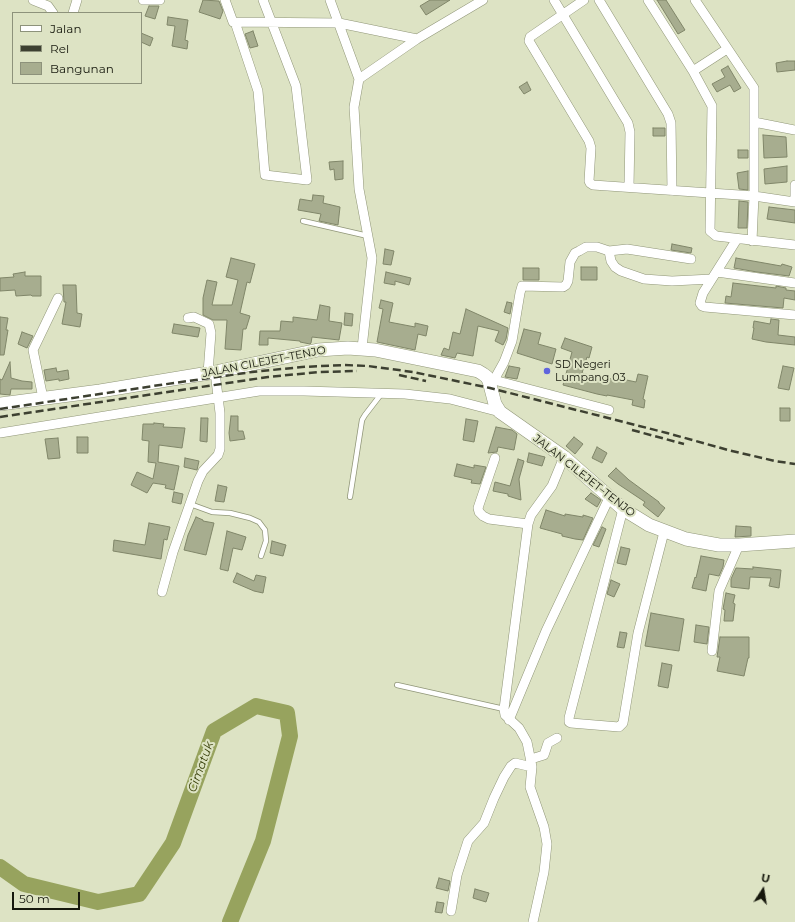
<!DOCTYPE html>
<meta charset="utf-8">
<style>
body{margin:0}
#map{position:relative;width:795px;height:922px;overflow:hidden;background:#dde3c4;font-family:Montserrat,sans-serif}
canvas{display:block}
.legend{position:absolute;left:12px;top:12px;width:130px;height:72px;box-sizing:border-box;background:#dde3c4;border:1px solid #8d927b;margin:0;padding:5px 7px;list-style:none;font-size:12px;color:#16180d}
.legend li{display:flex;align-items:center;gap:8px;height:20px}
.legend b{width:20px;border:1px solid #8d927b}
.north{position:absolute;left:743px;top:870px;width:40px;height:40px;-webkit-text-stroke:3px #dde3c4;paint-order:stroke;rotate:12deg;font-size:11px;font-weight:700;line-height:16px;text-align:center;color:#16180d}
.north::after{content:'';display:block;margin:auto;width:14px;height:18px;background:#16180d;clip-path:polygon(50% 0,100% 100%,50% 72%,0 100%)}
.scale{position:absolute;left:12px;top:892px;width:68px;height:18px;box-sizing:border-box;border:2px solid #16180d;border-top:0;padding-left:5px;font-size:12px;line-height:14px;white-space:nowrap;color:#16180d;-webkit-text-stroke:3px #dde3c4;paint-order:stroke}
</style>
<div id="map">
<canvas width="795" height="922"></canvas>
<ul class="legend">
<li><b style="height:5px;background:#fff"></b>Jalan</li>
<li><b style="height:5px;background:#3d4031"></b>Rel</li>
<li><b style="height:11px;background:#a7ad8f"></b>Bangunan</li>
</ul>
<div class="north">U</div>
<div class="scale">50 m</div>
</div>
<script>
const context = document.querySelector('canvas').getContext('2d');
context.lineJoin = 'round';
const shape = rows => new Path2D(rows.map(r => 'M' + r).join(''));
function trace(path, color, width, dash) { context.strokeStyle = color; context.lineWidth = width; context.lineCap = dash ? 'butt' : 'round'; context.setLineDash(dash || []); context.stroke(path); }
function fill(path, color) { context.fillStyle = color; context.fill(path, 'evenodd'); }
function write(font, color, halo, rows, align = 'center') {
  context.font = font + ' Montserrat,sans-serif'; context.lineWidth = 4; context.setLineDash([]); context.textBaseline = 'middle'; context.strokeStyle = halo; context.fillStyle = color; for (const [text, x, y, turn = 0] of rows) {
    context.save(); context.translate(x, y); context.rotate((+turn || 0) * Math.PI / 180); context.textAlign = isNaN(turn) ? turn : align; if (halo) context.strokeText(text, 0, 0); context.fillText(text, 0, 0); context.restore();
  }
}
trace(shape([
 [0,867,24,884,98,902,139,894,173,843,214,731,256,706,287,713,290,736,263,841,230,922]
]), '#97a35e', 16);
const building = shape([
 [203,0,219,1,223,11,220,19,199,12,203,0],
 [430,0,450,0,426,15,420,6,430,0],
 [657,0,666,0,685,30,678,34,657,0],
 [149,6,159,6,155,19,145,16,149,6],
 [168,17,188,20,185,40,188,41,187,49,172,46,175,26,167,25,168,17],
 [253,31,258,46,250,48,245,34,253,31],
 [141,33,153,38,150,46,141,42,141,33],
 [787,61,795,61,795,70,777,72,776,63,787,61],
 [728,66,741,88,734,92,730,85,717,92,712,84,725,77,721,70,728,66],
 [527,82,531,90,524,94,519,87,527,82],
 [653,128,665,128,665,136,653,136,653,128],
 [763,135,786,137,787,157,764,158,763,135],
 [738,150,748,150,748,158,738,158,738,150],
 [343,161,343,179,335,180,334,169,330,170,329,162,343,161],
 [787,166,787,182,765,184,764,169,787,166],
 [748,171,748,190,739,189,737,173,748,171],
 [313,195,324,196,323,203,340,207,338,225,319,221,321,214,298,210,300,199,312,201,313,195],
 [739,201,748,202,747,228,738,228,739,201],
 [769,207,795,210,795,223,767,219,769,207],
 [672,244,692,248,691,253,671,250,672,244],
 [385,249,394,251,391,265,383,264,385,249],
 [231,258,255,264,250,283,247,282,240,313,250,316,246,329,243,329,241,350,225,349,227,320,213,320,203,315,203,298,207,280,217,282,212,305,232,305,238,280,226,277,231,258],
 [736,258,781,266,782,264,792,267,789,276,757,272,734,268,736,258],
 [581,267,597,267,597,280,581,280,581,267],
 [523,268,539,268,539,280,523,280,523,268],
 [25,272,25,276,41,276,41,296,32,296,31,295,16,296,15,290,0,291,0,278,14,277,13,274,25,272],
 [386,272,411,278,409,285,395,281,395,285,384,283,386,272],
 [733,283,776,288,776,286,786,288,786,290,795,291,795,300,784,298,783,308,725,303,726,296,731,297,733,283],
 [63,285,76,285,77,313,82,314,80,327,62,324,66,302,64,302,63,285],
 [381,300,393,303,389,322,415,327,415,323,428,326,426,336,418,334,415,350,377,342,383,309,379,308,381,300],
 [507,302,512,303,510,314,504,312,507,302],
 [320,305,330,307,329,321,342,323,339,340,312,337,311,343,310,344,300,342,300,341,268,338,268,345,259,345,260,331,280,331,281,321,293,322,293,317,317,320,320,305],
 [466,309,508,328,506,339,503,345,495,341,499,331,478,326,473,356,457,353,455,358,441,355,444,348,449,350,453,332,460,334,466,309],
 [345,313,353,314,352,326,344,325,345,313],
 [0,317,8,318,6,330,8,330,4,355,0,355,0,317],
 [771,319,779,320,778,335,795,337,795,345,766,342,752,339,754,328,753,328,754,321,770,324,771,319],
 [174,324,200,328,198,337,172,333,174,324],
 [524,329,541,333,538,344,556,349,552,364,517,353,524,329],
 [22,332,33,336,27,348,18,344,22,332],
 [565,338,592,347,589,358,587,357,582,373,603,379,604,377,616,380,617,378,636,382,638,374,648,376,643,399,645,400,644,408,632,405,633,400,607,395,607,396,597,394,563,385,572,352,561,348,565,338],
 [10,362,11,378,22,381,32,382,32,389,11,389,10,395,0,394,0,379,2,380,10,362],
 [509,366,520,368,517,379,505,377,509,366],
 [783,366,794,368,789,390,778,388,783,366],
 [56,368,57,372,68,370,69,379,59,381,59,379,46,381,44,370,56,368],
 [780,408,790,408,790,421,780,421,780,408],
 [231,416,238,416,238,431,243,431,245,439,230,441,229,433,231,416],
 [201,418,208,418,207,442,200,441,201,418],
 [466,419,478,421,474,442,463,440,466,419],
 [154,423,164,424,163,427,185,428,182,448,159,445,158,462,179,466,174,490,165,488,166,485,153,483,147,493,131,485,137,472,153,479,156,463,148,462,149,441,142,440,143,424,154,424,154,423],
 [496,427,512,430,517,434,514,450,498,447,497,452,488,453,496,427],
 [77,437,88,437,88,453,77,453,77,437],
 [574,437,583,444,575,454,566,446,574,437],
 [58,438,60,458,48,459,45,439,58,438],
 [597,447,607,453,602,463,592,458,597,447],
 [529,453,545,457,542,466,527,462,529,453],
 [185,458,199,461,197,470,184,467,185,458],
 [518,459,524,461,519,479,521,500,508,496,508,494,493,491,495,482,510,486,518,459],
 [457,464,474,468,474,465,486,467,480,484,471,483,472,480,454,476,457,464],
 [616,468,629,480,659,502,659,503,665,508,658,517,643,505,645,502,618,484,608,476,616,468],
 [218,485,227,487,224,502,215,501,218,485],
 [174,492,183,494,181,504,172,502,174,492],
 [591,493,601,500,597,507,585,499,591,493],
 [546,510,565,516,565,514,583,517,583,515,593,518,583,540,575,539,562,536,562,534,540,528,546,510],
 [196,517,203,520,203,521,214,523,206,555,184,550,188,535,196,517],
 [149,523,170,527,167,540,164,539,161,559,113,551,114,540,145,545,149,523],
 [736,526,751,527,751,536,735,537,736,526],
 [602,527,606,529,599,547,593,545,602,527],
 [227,531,246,537,242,550,233,548,228,571,220,569,227,531],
 [272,541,286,545,283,556,270,553,272,541],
 [621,547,630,549,626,565,617,563,621,547],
 [701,556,724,560,723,567,719,576,709,574,706,591,692,588,695,577,696,578,701,556],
 [753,567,781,570,779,588,769,586,771,578,750,577,749,589,731,587,731,579,736,568,753,569,753,567],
 [237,573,254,581,256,575,266,577,263,593,254,591,233,582,237,573],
 [611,580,620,584,614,597,607,594,611,580],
 [726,593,735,595,733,603,735,604,733,621,724,621,725,610,723,609,726,593],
 [651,613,684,619,679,651,645,646,651,613],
 [696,625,709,627,707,644,694,642,696,625],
 [620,632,627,633,624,648,617,647,620,632],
 [720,637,749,637,749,658,748,658,744,676,717,671,720,657,717,657,720,637],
 [662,663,672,665,668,688,658,686,662,663],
 [439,878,450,881,448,891,436,888,439,878],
 [475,889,489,893,486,902,473,898,475,889],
 [437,902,444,903,442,913,435,912,437,902]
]);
fill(building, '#a7ad8f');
trace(building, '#808669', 1);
const service = shape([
 [303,221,368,236],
 [350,497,362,420,365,415,382,393],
 [190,504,212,512,230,513,250,518,259,522,265,530,266,541,261,556],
 [397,685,504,709]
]);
const minor = shape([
 [33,0,48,6,53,13],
 [143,0,160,0],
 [225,0,233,22,235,22,258,91,265,175,307,180,296,86,263,0],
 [330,0,359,79,354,107,359,189,372,258,362,348],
 [554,0,628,123,630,132,629,187],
 [584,0,530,37,529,41,589,141,591,148,589,181,590,183,593,185,754,196,795,202],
 [599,0,668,114,671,123,672,191],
 [648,0,693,71,712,106,710,231,716,236,795,245],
 [695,0,754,88,754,196,752,241],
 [73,13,77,0],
 [235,22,339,23,417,39],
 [693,71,727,49],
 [359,79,417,39,483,0],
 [754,122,795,130],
 [795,202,795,185],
 [737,239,703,293,700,303,702,306,705,307,795,315],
 [609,251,611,261,615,267,621,271,644,279,672,281,712,279],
 [717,272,795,283],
 [188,318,194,317,209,324,211,333,208,373],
 [490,378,494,380,609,410],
 [494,380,504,362,512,341,520,293,522,286,563,287,566,285,568,281,570,262,575,253,579,251,586,247,597,247,609,251,627,249,691,259],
 [43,398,33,350,58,298],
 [0,433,259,391,304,391,405,394,450,399,500,412],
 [495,458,478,508,479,512,483,516,489,519,528,524],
 [623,509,569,718,569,722,571,723,619,727,623,723,638,633,664,532],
 [162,592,173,552,198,481,203,471,218,455,220,449,220,413,215,372],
 [712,651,719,591,739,545],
 [509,720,546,631,610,496],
 [531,759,544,755,548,743,557,738],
 [451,911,457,875,468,841,484,823,494,798,504,777,511,766,515,763,532,767],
 [533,922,544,872,547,844,544,827,530,787,532,767,527,742,519,728,505,715,504,709,528,524,531,515,552,486,564,457]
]);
const secondary = shape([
 [0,404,100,391,215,372,318,350,348,348,375,350,478,371,483,374,487,377,489,381,495,404,500,412,564,457,623,509,649,525,686,539,719,545,739,545,795,541]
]);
trace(service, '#909678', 6);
trace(minor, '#909678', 10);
trace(secondary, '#909678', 14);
trace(service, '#fff', 4.5);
trace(minor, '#fff', 9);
trace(secondary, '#fff', 13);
trace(shape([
 [399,375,426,381],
 [0,409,160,385,252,372,302,367,344,365,368,366,413,372,490,388,667,433,728,450,775,461,795,464],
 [0,417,268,377,319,372,357,371],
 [632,430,684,444]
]), '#3d4031', 2.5, [8, 4]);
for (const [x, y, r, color] of [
 [547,371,4,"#5f64dd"]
]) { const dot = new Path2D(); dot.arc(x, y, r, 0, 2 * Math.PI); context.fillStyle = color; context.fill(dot); trace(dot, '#dde3c4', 1.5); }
write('11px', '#16180d', '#dde3c4', [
 ["JALAN CILEJET–TENJO",264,362,-11],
 ["JALAN CILEJET–TENJO",584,476,38]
]);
write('11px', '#16180d', '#dde3c4', [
 ["SD Negeri",555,365],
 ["Lumpang 03",555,378]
], 'left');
write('italic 12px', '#383f09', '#dde3c4', [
 ["Cimatuk",201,767,-70]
]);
</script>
